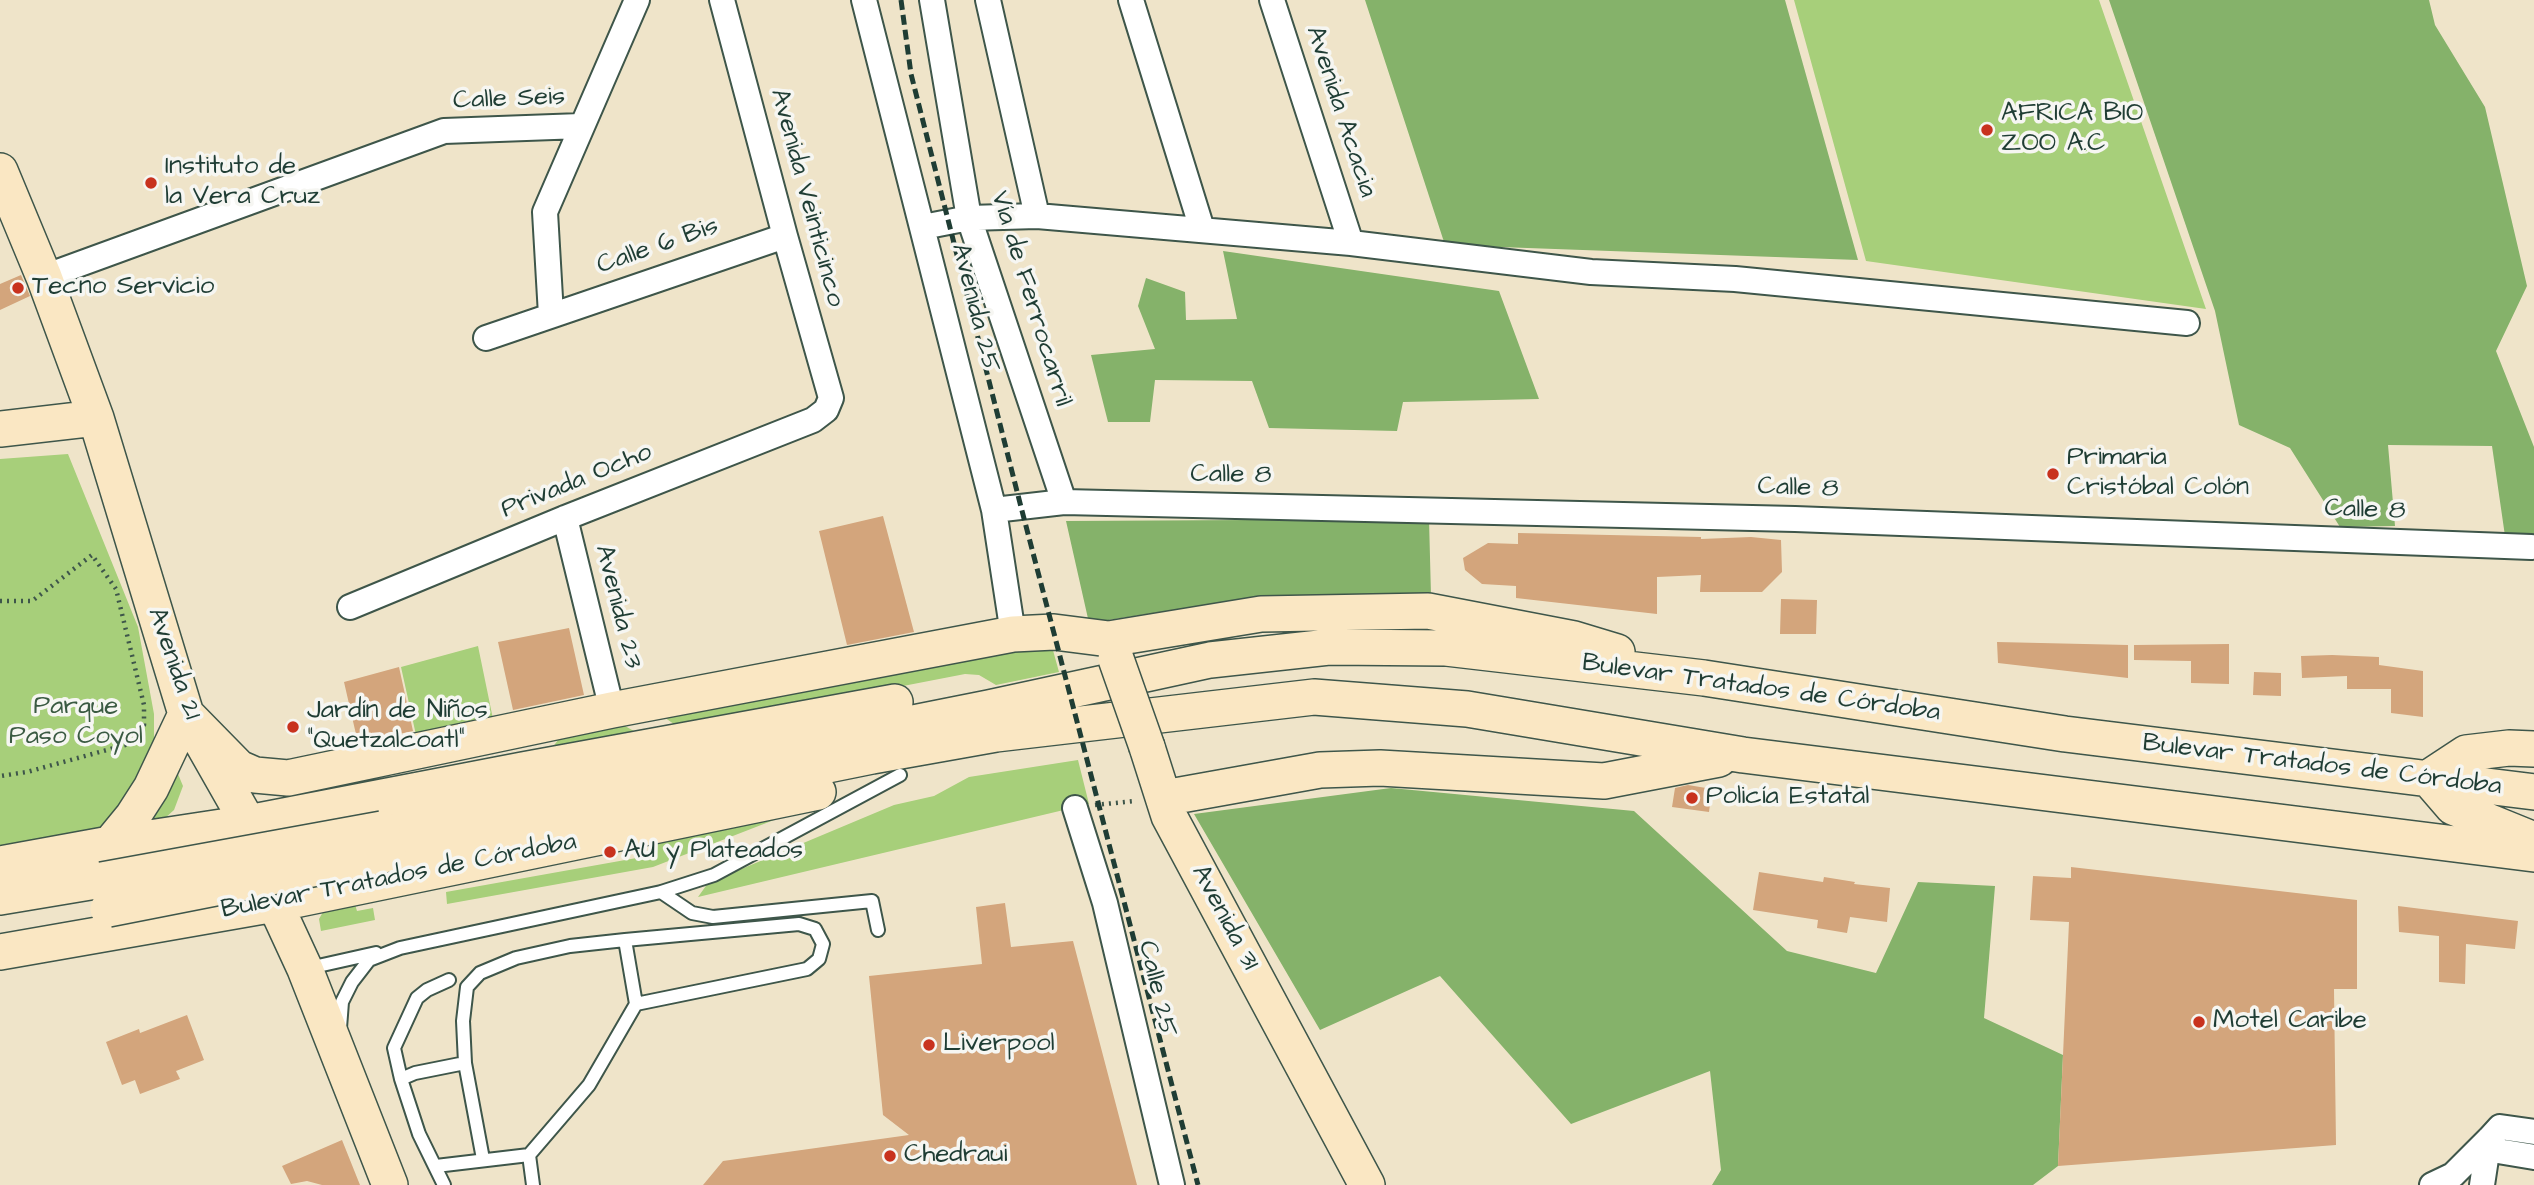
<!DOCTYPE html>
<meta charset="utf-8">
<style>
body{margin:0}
canvas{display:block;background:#efe4c9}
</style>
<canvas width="2534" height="1185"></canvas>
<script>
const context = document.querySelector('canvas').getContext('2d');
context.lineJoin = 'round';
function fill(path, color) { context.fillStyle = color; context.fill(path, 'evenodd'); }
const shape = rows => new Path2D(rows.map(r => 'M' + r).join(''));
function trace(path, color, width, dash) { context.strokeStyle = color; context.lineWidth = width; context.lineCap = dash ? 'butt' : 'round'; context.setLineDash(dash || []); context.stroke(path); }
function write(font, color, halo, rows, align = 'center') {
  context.font = font + ' "Architects Daughter",sans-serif'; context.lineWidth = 7; context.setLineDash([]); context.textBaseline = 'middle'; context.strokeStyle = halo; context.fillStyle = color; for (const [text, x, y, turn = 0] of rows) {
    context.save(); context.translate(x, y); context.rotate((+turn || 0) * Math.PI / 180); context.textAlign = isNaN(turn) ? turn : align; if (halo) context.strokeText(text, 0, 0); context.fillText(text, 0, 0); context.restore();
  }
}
fill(shape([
 [1794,0,2099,0,2206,309,1866,261],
 [68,454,138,627,154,714,154,750,108,824,76,838,0,851,0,459],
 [1051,643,1059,672,996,685,979,675,965,674,681,729,661,715],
 [478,646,493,719,416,735,401,667],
 [616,721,641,735,549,752,564,732],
 [1078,760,1089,804,698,897,708,883,894,805,934,796,969,777],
 [178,774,183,786,174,810,164,819,142,829],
 [792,813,653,867,447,904,446,892,642,857,657,840],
 [354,901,357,911,373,908,375,920,321,931,319,919,327,905]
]), '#a7cf7a');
fill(shape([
 [1365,0,1785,0,1858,260,1445,245],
 [2109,0,2429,0,2435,25,2485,107,2527,286,2496,351,2534,447,2534,538,2505,536,2492,446,2388,445,2395,526,2340,527,2290,448,2239,425,2215,311],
 [1223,251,1499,291,1539,399,1403,402,1397,431,1269,428,1252,381,1155,380,1150,422,1108,422,1091,355,1155,349,1138,306,1146,278,1185,292,1186,320,1237,319],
 [1429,519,1431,596,1257,597,1089,623,1066,521],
 [1391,788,1634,811,1787,951,1876,973,1918,882,1995,886,1984,1018,2063,1055,2058,1166,2033,1185,1712,1185,1721,1170,1710,1071,1571,1124,1440,976,1320,1030,1194,814]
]), '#85b26a');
fill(shape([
 [21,275,30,296,0,310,0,284],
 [883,516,914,632,847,645,819,531],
 [1518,533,1701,537,1701,539,1751,537,1781,540,1782,572,1762,592,1700,592,1701,575,1657,577,1657,614,1516,598,1516,586,1482,584,1465,570,1463,558,1488,543,1518,544],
 [1781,599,1817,600,1816,634,1780,634],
 [569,628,584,695,513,710,498,642],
 [1997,642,2128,645,2128,678,1998,663],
 [2229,644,2229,684,2191,683,2191,661,2134,660,2134,645],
 [2332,655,2379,657,2379,665,2423,671,2423,717,2391,713,2391,689,2347,689,2347,676,2302,678,2301,656],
 [399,667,413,731,358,743,344,682],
 [2254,672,2281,673,2281,696,2253,695],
 [1688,785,1712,789,1709,812,1672,807,1675,788],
 [2071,867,2357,900,2357,989,2334,989,2336,1145,2058,1166,2069,922,2030,920,2033,876,2071,878],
 [1759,872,1823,882,1824,877,1855,882,1854,884,1890,888,1887,922,1850,917,1847,933,1817,928,1818,920,1753,910],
 [1005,903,1011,947,1073,941,1137,1185,703,1185,723,1161,909,1135,883,1115,869,976,982,964,976,907],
 [2398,906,2518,921,2515,949,2466,944,2465,984,2439,982,2439,936,2399,932],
 [187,1015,204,1060,176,1071,180,1079,140,1094,135,1080,122,1085,106,1042,139,1029,140,1033],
 [342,1140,360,1185,322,1185,307,1181,291,1184,282,1166]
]), '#d3a57c');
const lane = shape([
 [661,892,692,913,713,917,872,901,878,930],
 [309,968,376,953],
 [340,1028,342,1002,352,982,369,960,400,948,661,892,714,875,900,775],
 [401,1079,415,1073,465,1063],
 [483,1159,465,1063,463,1021,467,987,480,973,516,958,570,946,625,940,636,1004],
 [436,1166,529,1155],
 [444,1185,419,1134,401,1079,394,1048,417,998,427,990,449,980],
 [533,1185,529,1155,589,1085,636,1004,807,969,819,959,823,944,815,929,799,924,625,940]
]);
const street = shape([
 [864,0,994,510,1013,634],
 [932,0,969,218,1064,502],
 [988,0,1037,216],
 [1131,0,1202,229],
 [1272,0,1351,243],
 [923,227,969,218,1037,216,1351,243,1591,272,1735,279,2187,323],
 [44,277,444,131,581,126],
 [551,315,545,212,637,0],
 [486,338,785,236],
 [994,510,1064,502,1795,519,2531,547],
 [565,518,612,710],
 [350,607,565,518,813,420,826,410,831,398,785,236,722,0],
 [1075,808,1105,903,1172,1185],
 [2534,1132,2500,1127,2489,1139,2498,1151,2534,1157],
 [2432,1185,2453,1175,2489,1139],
 [2482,1185,2489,1139]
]);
const secondary = shape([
 [0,171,44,277,96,418,186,714,248,823,275,904,305,969,390,1185],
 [0,429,96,418],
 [186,714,239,768,255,775,288,778,612,710,1013,634,1054,632,1109,639,1261,614,1428,611,1574,639,1617,652],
 [1147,747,1169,816,1367,1185],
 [2534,749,2509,748,2466,753,2428,778,2453,807,2534,840],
 [1164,798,1320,770,1380,768,1604,781,1719,759],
 [382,829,989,708,1210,660,1329,647,1446,648,1704,678,2065,734,2534,792],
 [110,844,133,816,151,788,186,714],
 [388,854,872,756,996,734,1314,697,1467,709,1743,755,2534,854],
 [0,864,110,844,248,823,523,770,895,702],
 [0,897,102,880],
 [0,952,275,904,818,792]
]);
trace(lane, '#3e564a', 16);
trace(street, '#3e564a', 28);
trace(secondary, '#3e564a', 38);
trace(shape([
 [0,601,32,601,92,555,116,589,144,705,144,725,125,745,27,772,0,776],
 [1095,805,1135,801]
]), '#3e564a', 4.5, [2, 5]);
trace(lane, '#fff', 12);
trace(street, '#fff', 24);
trace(secondary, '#fae7c3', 35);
trace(shape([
 [901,0,911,74,1021,507,1198,1185]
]), '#1f3d34', 5, [10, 5]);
const secondaryBridge = shape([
 [1116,659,1147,747],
 [102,880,382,829],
 [108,909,388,854]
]);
trace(secondaryBridge, '#3e564a', 38, []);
trace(secondaryBridge, '#fae7c3', 35);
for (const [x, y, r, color] of [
 [1987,130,7,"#c8321e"],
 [151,183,7,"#c8321e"],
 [18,288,7,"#c8321e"],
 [2053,474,7,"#c8321e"],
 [293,727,7,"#c8321e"],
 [1692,798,7,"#c8321e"],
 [610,852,7,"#c8321e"],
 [2199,1022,7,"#c8321e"],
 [929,1045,7,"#c8321e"],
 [890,1156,7,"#c8321e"]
]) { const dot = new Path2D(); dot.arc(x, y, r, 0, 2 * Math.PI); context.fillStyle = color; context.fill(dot); trace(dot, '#f6f6f2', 2.5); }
write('26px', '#1f3d34', '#f6f6f2', [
 ["Calle Seis",509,100,-2],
 ["Avenida Acacia",1340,112,72],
 ["Avenida Veinticinco",806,198,75],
 ["Calle 6 Bis",658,247,-19],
 ["Vía de Ferrocarril",1030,299,73],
 ["Avenida 25",974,308,76],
 ["Calle 8",1231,476,1],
 ["Privada Ocho",577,482,-22],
 ["Calle 8",1798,489,2],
 ["Calle 8",2365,511,2],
 ["Avenida 23",617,607,76],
 ["Avenida 21",173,664,71],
 ["Bulevar Tratados de Córdoba",1761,689,8],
 ["Bulevar Tratados de Córdoba",2322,766,7],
 ["Bulevar Tratados de Córdoba",399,877,-11],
 ["Avenida 31",1224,918,62],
 ["Calle 25",1156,989,77]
]);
write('26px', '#1f3d34', '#f6f6f2', [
 ["AFRICA BIO",2001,115],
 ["ZOO A.C",2001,145],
 ["Instituto de",165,168],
 ["la Vera Cruz",165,198],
 ["Tecno Servicio",32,288],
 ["Primaria",2067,459],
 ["Cristóbal Colón",2067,489],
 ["Jardín de Niños",307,712],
 ["\"Quetzalcoatl\"",307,742],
 ["Policía Estatal",1706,798],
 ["AU y Plateados",624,852],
 ["Motel Caribe",2213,1022],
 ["Liverpool",943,1045],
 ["Chedraui",904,1156]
], 'left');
write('26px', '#3a5a42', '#f6f6f2', [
 ["Parque",76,708],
 ["Paso Coyol",76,738]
]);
</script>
